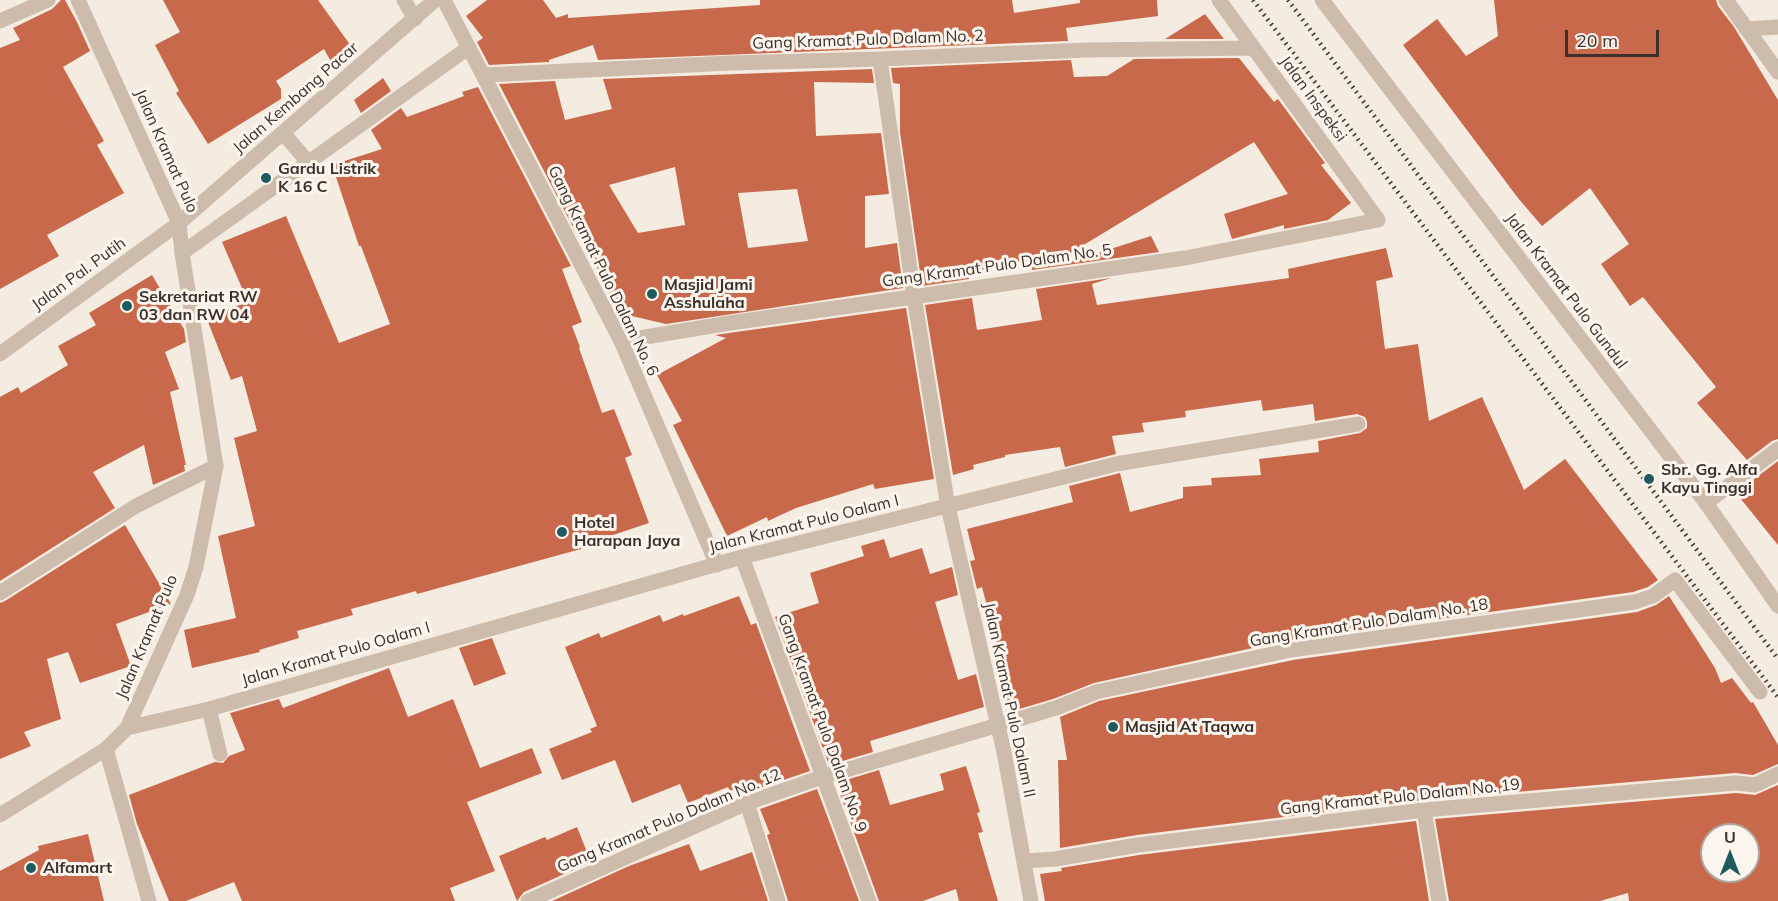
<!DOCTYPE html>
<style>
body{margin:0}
#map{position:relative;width:1778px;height:901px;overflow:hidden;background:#f4ebe1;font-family:Mulish,sans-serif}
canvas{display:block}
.north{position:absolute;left:1700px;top:823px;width:60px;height:60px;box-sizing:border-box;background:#fbf5ee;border:2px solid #aea6a0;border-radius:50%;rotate:0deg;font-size:16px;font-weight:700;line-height:24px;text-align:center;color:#3b302b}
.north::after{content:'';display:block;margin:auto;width:21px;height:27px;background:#1f5a5e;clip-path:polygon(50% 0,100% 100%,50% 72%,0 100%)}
.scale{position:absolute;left:1565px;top:30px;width:94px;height:27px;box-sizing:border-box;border:3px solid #3b302b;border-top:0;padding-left:8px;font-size:18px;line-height:21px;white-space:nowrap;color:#3b302b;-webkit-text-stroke:4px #fbf5ee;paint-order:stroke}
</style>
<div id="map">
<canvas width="1778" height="901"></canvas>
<div class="north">U</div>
<div class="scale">20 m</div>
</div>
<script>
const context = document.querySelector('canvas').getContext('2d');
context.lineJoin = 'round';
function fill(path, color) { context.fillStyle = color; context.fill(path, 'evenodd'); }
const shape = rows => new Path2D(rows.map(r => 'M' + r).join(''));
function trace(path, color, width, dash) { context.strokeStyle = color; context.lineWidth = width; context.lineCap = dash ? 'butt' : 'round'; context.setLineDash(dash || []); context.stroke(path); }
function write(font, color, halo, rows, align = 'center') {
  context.font = font + ' Mulish,sans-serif'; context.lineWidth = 6; context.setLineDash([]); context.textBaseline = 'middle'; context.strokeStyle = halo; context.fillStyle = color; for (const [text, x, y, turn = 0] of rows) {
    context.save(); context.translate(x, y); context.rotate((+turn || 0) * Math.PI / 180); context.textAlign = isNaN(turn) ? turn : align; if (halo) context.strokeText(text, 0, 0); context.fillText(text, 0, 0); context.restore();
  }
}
fill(shape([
 [61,0,65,0,77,22,90,51,63,67,104,141,97,145,124,193,47,235,59,256,0,289,0,48,20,40,13,28,52,9],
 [163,0,318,0,356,53,334,67,324,49,276,81,281,89,281,99,208,144,176,93,179,91,155,45,180,32],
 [487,0,543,0,556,18,568,14,568,18,760,5,760,0,1012,0,1014,13,1080,3,1080,0,1157,0,1158,16,1066,28,1068,41,598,60,593,45,549,60,549,62,489,65,477,42,483,38,466,16],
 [1494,0,1716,0,1718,6,1734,27,1778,100,1778,439,1772,441,1747,460,1697,403,1716,387,1643,297,1630,306,1601,264,1629,244,1590,188,1542,226,1518,198,1403,45,1437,19,1466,56,1498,36],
 [1205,14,1224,39,1165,39],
 [1239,58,1274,102,1278,99,1325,163,1321,165,1351,203,1328,220,1284,229,1284,225,1232,239,1224,214,1288,194,1254,142,1067,255,1070,262,1151,236,1159,252,1032,270,1031,260,968,273,969,279,922,286,900,132,900,84,893,83,891,68,1071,60,1074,77,1107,76,1134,59],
 [872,69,874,83,814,82,816,136,881,133,889,194,865,196,865,248,897,243,903,288,666,324,619,313,592,257,589,258,499,84,555,81,565,120,612,109,603,79],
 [675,167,685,225,638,233,609,185],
 [797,189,808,241,748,248,738,193],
 [383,78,391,91,361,113,354,100],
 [478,87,571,266,562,269,582,322,572,326,580,347,579,348,602,413,614,409,632,455,625,458,649,523,598,540,599,544,417,594,416,591,351,609,353,615,297,631,299,638,259,650,260,652,192,668,184,630,236,618,218,536,255,526,234,438,257,431,242,376,231,380,206,317,248,302,222,242,286,216,339,343,390,324,361,246,359,246,332,165,382,149,371,130,401,108,407,117,464,96,462,92],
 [1386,248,1393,277,1376,281,1385,349,1418,344,1429,421,1482,397,1524,490,1565,459,1658,580,1648,587,1633,592,1289,640,1094,683,1053,699,1009,712,1007,700,1002,701,995,669,1003,666,982,587,977,589,970,561,975,560,967,529,1073,502,1069,486,1120,473,1130,512,1183,498,1183,487,1212,485,1211,478,1261,475,1259,459,1319,452,1318,441,1360,433,1367,428,1367,422,1365,417,1357,414,1315,421,1313,404,1263,411,1261,400,1185,411,1186,417,1142,423,1144,432,1112,436,1116,454,1065,467,1060,447,1005,455,1005,457,973,465,974,469,953,475,925,305,972,298,977,330,1042,320,1036,289,1111,278,1092,284,1097,305,1289,278,1288,269],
 [152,275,184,329,186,342,165,352,179,389,170,392,186,465,184,465,185,471,153,485,144,445,93,472,115,508,0,581,0,397,18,387,21,393,68,365,58,346,96,325,89,313],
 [906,308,934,479,875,489,873,484,796,508,768,521,767,517,727,536,673,425,682,421,657,375,726,338,715,335],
 [1778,461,1778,545,1736,493],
 [125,525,171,604,116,624,131,666,80,683,68,652,47,659,61,719,24,732,31,746,0,759,0,603,5,601],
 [884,539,890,558,922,548,930,574,952,567,958,595,935,602,958,680,976,674,984,707,870,741,873,752,829,765,775,617,819,603,810,573,864,556,861,546],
 [739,596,751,625,756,623,810,771,754,790,751,783,730,791,728,787,688,803,680,784,632,803,615,760,562,780,549,749,592,732,590,729,597,726,565,647,599,633,601,638,660,615,663,622,683,614,684,616],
 [1669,596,1715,668,1721,683,1732,678,1751,703,1753,702,1778,745,1778,764,1753,775,1735,773,1423,800,1137,835,1060,848,1058,760,1067,760,1060,717,1099,701,1293,660,1637,612,1656,605],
 [492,638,506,674,474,686,459,648],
 [389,668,408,717,453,699,480,768,532,748,542,773,467,802,495,871,450,888,455,901,242,901,234,882,186,901,169,901,137,824,129,795,215,762,223,763,229,756,245,750,230,713,279,699,283,708],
 [966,766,980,812,977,813,983,832,978,833,998,901,959,901,956,889,923,901,879,901,836,783,879,770,890,805,944,790,940,774],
 [1778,785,1778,901,1629,901,1628,893,1600,901,1449,901,1435,819,1736,793,1755,795],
 [1712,835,1748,835,1748,871,1712,871],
 [817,789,859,901,788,901,767,835,770,834,760,809],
 [1416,821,1429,901,1045,901,1040,874,1062,871,1061,868,1139,855],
 [577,827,591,862,524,892,517,901,499,856,545,837,547,840],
 [88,834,104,901,0,901,0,871,39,850,38,846],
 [689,844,700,871,752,852,768,901,552,901,629,866]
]), '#c8694b');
trace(shape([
 [404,0,415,19],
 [444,0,621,341,717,565],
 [1726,0,1778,72],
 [0,21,48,0],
 [1746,29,1778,27],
 [880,59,914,296,948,507,1004,752,1031,901],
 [484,75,731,63,880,59,1086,50,1254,48],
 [283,133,308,162],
 [182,253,468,48],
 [621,341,730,323,1185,258,1378,220,1219,0],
 [1706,503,1778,449],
 [742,557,869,901],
 [0,593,136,506,216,466],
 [209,709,220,754],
 [127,728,209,709,742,557,1116,464,1358,424],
 [106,749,149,901],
 [747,803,778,901],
 [1424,810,1439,901],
 [1024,861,1055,859,1138,845,1424,810,1736,783,1755,785,1778,774],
 [528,901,747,803,822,777,1056,708,1096,692,1291,650,1635,602,1653,596,1675,580,1760,692]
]), '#cdbbac', 15);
trace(shape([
 [1322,0,1706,503,1778,606],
 [0,354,179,223,435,0],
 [0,815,106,749,127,728,187,595,196,567,216,466,182,253,179,223,78,0]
]), '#cdbbac', 15);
trace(shape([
 [1253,0,1778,697],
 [1288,0,1778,659]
]), '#3b302b', 4.5, [1.5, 4.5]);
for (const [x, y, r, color] of [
 [266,178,6,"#1f5a5e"],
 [652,294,6,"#1f5a5e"],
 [127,306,6,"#1f5a5e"],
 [1649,479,6,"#1f5a5e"],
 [562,532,6,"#1f5a5e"],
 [1113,727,6,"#1f5a5e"],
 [31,868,6,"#1f5a5e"]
]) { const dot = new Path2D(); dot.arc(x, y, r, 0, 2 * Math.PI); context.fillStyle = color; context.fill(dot); trace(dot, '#fbf5ee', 2); }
write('16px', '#3b302b', '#fbf5ee', [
 ["Gang Kramat Pulo Dalam No. 2",868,40,-2],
 ["Jalan Kembang Pacar",296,98,-41],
 ["Jalan Inspeksi",1313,99,54],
 ["Jalan Kramat Pulo",166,151,66],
 ["Gang Kramat Pulo Dalam No. 5",997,266,-8],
 ["Gang Kramat Pulo Dalam No. 6",603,271,64],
 ["Jalan Pal. Putih",79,274,-36],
 ["Jalan Kramat Pulo Gundul",1566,291,53],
 ["Jalan Kramat Pulo Oalam I",804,524,-14],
 ["Gang Kramat Pulo Dalam No. 18",1369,623,-9],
 ["Jalan Kramat Pulo",147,637,-67],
 ["Jalan Kramat Pulo Oalam I",336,654,-16],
 ["Jalan Kramat Pulo Dalam II",1009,700,78],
 ["Gang Kramat Pulo Dalam No. 9",822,723,70],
 ["Gang Kramat Pulo Dalam No. 19",1400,797,-6],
 ["Gang Kramat Pulo Dalam No. 12",669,821,-23]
]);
write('bold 16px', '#3b302b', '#fbf5ee', [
 ["Gardu Listrik",278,169],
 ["K 16 C",278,187],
 ["Masjid Jami",664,285],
 ["Asshulaha",664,303],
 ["Sekretariat RW",139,297],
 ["03 dan RW 04",139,315],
 ["Sbr. Gg. Alfa",1661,470],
 ["Kayu Tinggi",1661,488],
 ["Hotel",574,523],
 ["Harapan Jaya",574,541],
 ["Masjid At Taqwa",1125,727],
 ["Alfamart",43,868]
], 'left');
</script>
